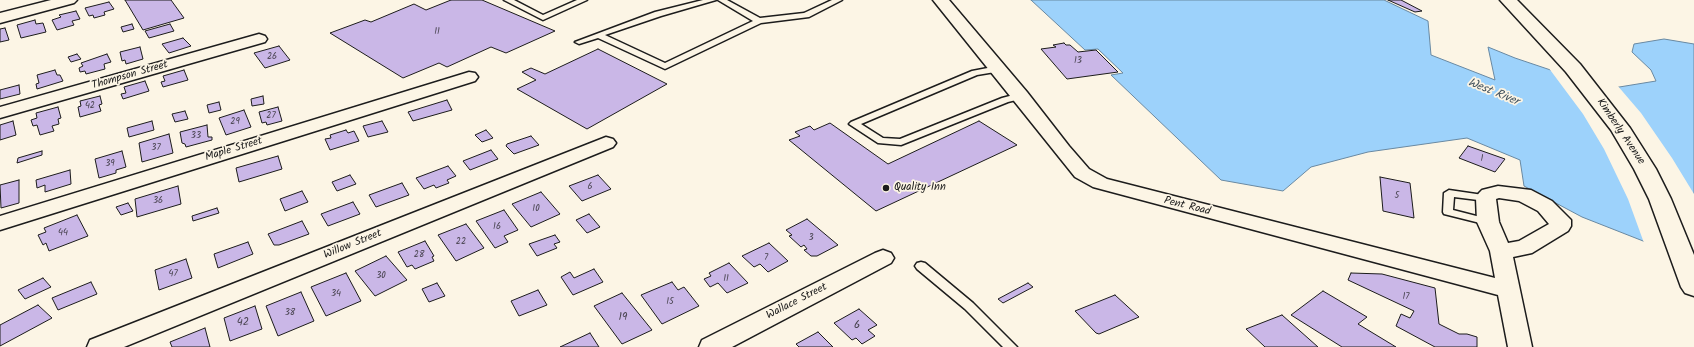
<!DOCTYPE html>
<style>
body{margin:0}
canvas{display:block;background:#fcf5e5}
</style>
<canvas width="1694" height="347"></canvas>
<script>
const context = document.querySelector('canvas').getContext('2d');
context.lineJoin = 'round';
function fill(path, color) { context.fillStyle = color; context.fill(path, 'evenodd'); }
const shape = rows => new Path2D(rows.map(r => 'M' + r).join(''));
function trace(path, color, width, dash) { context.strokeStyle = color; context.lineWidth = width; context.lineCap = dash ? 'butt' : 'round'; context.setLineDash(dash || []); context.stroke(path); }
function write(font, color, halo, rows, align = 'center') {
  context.font = font + ' Kalam,sans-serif'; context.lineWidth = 3.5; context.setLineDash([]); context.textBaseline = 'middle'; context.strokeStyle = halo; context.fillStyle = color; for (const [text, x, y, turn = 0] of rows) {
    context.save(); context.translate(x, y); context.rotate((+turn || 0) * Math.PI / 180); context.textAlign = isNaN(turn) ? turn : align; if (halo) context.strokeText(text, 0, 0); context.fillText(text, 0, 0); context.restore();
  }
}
const water = shape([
 [1031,0,1384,0,1428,21,1431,55,1495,80,1488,47,1515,58,1607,89,1656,81,1651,70,1632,52,1634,44,1664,39,1694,44,1694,261,1582,217,1524,186,1520,160,1467,138,1368,152,1311,167,1283,191,1221,180,1111,75,1123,73,1098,49,1085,50,1031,0]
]);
fill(water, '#9dd2fb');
trace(water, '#6989a2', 1);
fill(shape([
 [1548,67,1607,87,1617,85,1641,113,1672,158,1694,194,1694,263,1644,243,1628,199,1604,149,1583,114]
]), '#fcf5e5');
const building = shape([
 [125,0,171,0,184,18,143,30,125,0],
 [451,0,482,0,555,31,506,53,491,47,447,67,439,63,403,78,330,33,365,20,371,22,414,4,426,10,451,0],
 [1388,0,1401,0,1422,11,1415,12,1388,0],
 [109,2,114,9,104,12,105,15,94,18,93,15,89,16,85,8,109,2],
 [76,11,80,19,72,21,74,25,57,30,52,20,61,17,59,15,76,11],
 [35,20,36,24,43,23,46,32,21,38,17,25,35,20],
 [132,24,134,29,123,32,121,27,132,24],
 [170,24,174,31,149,38,145,31,170,24],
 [5,28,9,40,0,42,0,29,5,28],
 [183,38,191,46,169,53,162,44,183,38],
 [1064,43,1066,45,1070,45,1078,52,1096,50,1118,72,1067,79,1041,49,1056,47,1053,45,1064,43],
 [279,46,290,60,265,68,254,53,279,46],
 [140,47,143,59,126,64,125,60,122,61,120,52,140,47],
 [598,49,667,84,587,129,517,89,536,80,522,72,531,68,545,74,598,49],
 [77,54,81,59,71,62,68,57,77,54],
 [107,54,111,62,104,64,105,69,86,74,85,71,80,72,79,68,83,66,81,63,107,54],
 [55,70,57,75,60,75,63,81,37,89,36,84,39,83,37,75,55,70],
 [184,70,188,80,163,87,161,82,165,81,163,76,184,70],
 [145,81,149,91,123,99,121,94,126,93,124,87,145,81],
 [19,85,20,94,0,99,0,90,19,85],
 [100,96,102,104,99,105,101,111,80,117,78,107,81,106,80,101,100,96],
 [263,96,264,104,252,106,251,99,263,96],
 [447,100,452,110,413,121,408,112,447,100],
 [219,102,221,110,209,113,207,105,219,102],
 [58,107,61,118,58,119,59,124,52,126,54,131,40,135,37,125,33,126,31,120,37,118,36,113,58,107],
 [278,107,282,121,267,125,266,122,262,123,259,112,278,107],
 [244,110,251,127,226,135,219,118,244,110],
 [185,111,188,119,175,122,172,114,185,111],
 [13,121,16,135,0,140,0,125,13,121],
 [152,121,154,130,129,137,127,128,152,121],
 [382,121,388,132,368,137,363,126,382,121],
 [979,121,1017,145,876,211,789,140,800,136,795,132,810,126,814,130,830,123,888,164,979,121],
 [207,125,208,137,212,137,212,140,186,147,185,144,182,143,180,132,207,125],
 [346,130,348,133,354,131,359,141,330,150,325,139,331,138,330,135,346,130],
 [486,130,493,138,482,142,475,135,486,130],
 [169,134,173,153,142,162,139,143,169,134],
 [531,136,539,145,514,154,506,146,507,144,531,136],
 [1468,146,1505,159,1495,172,1459,158,1468,146],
 [491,150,498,159,470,170,463,161,491,150],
 [42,151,42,155,17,163,18,158,42,151],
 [122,151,126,167,116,170,116,173,99,178,95,159,122,151],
 [278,156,282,169,239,182,236,168,278,156],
 [448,166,456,176,447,180,449,183,436,188,434,185,424,189,416,178,448,166],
 [70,170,71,184,45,192,45,185,37,188,36,180,70,170],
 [350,175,356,184,337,191,332,182,350,175],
 [598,175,611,189,582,201,569,186,598,175],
 [1380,177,1410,183,1414,218,1383,211,1380,177],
 [19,180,19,203,1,208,0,185,19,180],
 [402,183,409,195,376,207,369,195,402,183],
 [178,186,181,204,137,217,135,199,178,186],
 [302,191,308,202,285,211,280,199,302,191],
 [541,192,560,214,531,227,512,204,541,192],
 [353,202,360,214,328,226,321,214,353,202],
 [128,203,133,211,121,215,116,207,128,203],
 [217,208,219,213,193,221,192,216,217,208],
 [504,210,518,230,504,236,508,242,495,248,476,221,504,210],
 [589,214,600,227,587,233,576,220,589,214],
 [77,215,88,236,49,251,46,243,43,245,38,235,46,232,44,228,77,215],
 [807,219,838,245,817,256,811,256,804,250,807,249,804,245,801,247,789,236,792,235,786,230,807,219],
 [302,221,309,234,279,245,274,245,268,234,302,221],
 [466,224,484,248,456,261,438,235,466,224],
 [555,235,560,242,554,244,557,248,537,256,529,244,555,235],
 [425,241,434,256,432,257,434,261,415,269,412,265,407,267,398,252,425,241],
 [248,242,253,254,218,268,214,254,248,242],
 [769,243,788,261,768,272,760,264,754,267,742,256,769,243],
 [386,256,407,280,375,296,355,271,386,256],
 [186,259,192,278,159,290,155,270,186,259],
 [729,263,748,283,727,293,718,283,710,287,704,279,711,276,709,273,729,263],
 [594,269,603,282,573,295,561,277,570,272,574,278,594,269],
 [346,273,361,301,326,316,311,287,346,273],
 [1351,273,1382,274,1435,288,1439,324,1459,334,1467,334,1477,337,1477,347,1435,347,1396,326,1401,314,1410,318,1414,311,1348,280,1351,273],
 [43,278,51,287,25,299,18,290,43,278],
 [91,282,97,294,58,310,52,298,91,282],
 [672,282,678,290,684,287,699,306,662,324,641,295,672,282],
 [437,283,445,296,429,302,422,289,437,283],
 [1028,283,1033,287,1003,303,998,299,1028,283],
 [538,290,547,305,519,316,511,301,538,290],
 [1323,291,1367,317,1358,324,1396,347,1342,347,1291,315,1323,291],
 [301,292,314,321,278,336,266,306,301,292],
 [622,293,652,330,622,344,594,306,622,293],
 [1115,295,1139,317,1099,334,1096,333,1075,311,1115,295],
 [38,305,52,318,0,346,0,325,38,305],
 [255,306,262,329,230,341,224,318,255,306],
 [859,309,877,325,868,330,875,336,862,344,856,338,852,340,834,323,859,309],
 [1282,315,1318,347,1265,347,1246,329,1282,315],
 [205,328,210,347,172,347,170,342,205,328],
 [818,332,833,347,799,347,796,344,818,332],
 [590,333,599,347,560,347,590,333]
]);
fill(building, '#cab7e7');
trace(building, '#1c1c1c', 1);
const service = shape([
 [504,0,514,0,543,15,577,0,587,0,543,20,504,0],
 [703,0,716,0,661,16,605,35,665,63,753,21,718,0,727,0,760,18,804,13,832,0,842,0,809,17,761,23,665,69,598,38,579,44,575,42,655,12,703,0],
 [998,66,1001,67,1001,71,977,75,861,124,883,138,900,139,1002,98,1021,93,1025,96,1024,98,1008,102,901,145,878,143,849,124,851,122,972,71,998,66],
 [1449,190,1490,196,1491,198,1490,200,1486,201,1454,197,1453,210,1492,220,1493,222,1492,224,1488,225,1444,214,1443,212,1444,193,1449,190],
 [921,262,925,263,973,303,1017,347,1003,347,965,309,917,269,915,266,917,263,921,262]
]);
const minor = shape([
 [51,0,77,0,74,3,0,23,0,13,51,0],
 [933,0,949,0,1027,92,1069,146,1089,169,1107,179,1495,278,1490,251,1477,222,1476,198,1479,193,1482,190,1498,186,1531,190,1552,201,1571,220,1571,226,1568,231,1532,253,1513,257,1532,347,1508,347,1498,295,1093,187,1075,177,933,0],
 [1499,198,1519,201,1538,211,1549,224,1519,241,1508,243,1499,222,1496,199,1499,198],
 [259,34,265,36,267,39,265,42,0,118,0,107,259,34],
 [469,72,475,73,478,77,475,81,0,230,0,216,469,72],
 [606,137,613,139,616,143,613,147,124,347,87,347,90,340,606,137],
 [883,250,891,253,894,258,891,263,732,347,699,347,702,340,875,253,883,250]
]);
const secondary = shape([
 [1500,0,1517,0,1580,64,1630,128,1656,169,1671,199,1694,255,1694,296,1685,293,1681,287,1649,199,1634,169,1611,130,1566,72,1500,0]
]);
trace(service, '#1c1c1c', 3);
trace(minor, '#1c1c1c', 3);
trace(secondary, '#1c1c1c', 3);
fill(service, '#fcf5e5');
fill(minor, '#fcf5e5');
fill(secondary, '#fcf5e5');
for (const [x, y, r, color] of [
 [886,188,4,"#1c1c1c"]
]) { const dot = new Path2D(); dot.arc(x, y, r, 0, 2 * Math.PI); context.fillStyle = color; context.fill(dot); trace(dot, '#fcf5e5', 1.5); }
write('9px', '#48434f', null, [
 ["11",437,32],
 ["26",272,57],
 ["13",1078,61],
 ["42",90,106],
 ["27",271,116],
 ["29",235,122],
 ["33",196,136],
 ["37",156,148],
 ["1",1482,159],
 ["39",110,164],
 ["6",590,187],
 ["5",1397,196],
 ["36",158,201],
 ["10",536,209],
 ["16",497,227],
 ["44",63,233],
 ["3",811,238],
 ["22",461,242],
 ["28",419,255],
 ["7",766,258],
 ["47",173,274],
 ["30",381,276],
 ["11",726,279],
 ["34",336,294],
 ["17",1406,297],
 ["15",670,302],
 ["38",290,313]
]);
write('11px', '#1c1c1c', '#fcf5e5', [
 ["Thompson Street",130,76,-16],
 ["Kimberly Avenue",1620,132,56],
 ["Maple Street",234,150,-17],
 ["Pent Road",1187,207,14],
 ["Willow Street",353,245,-22],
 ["Wallace Street",797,302,-27]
]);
write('11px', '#1c1c1c', '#fcf5e5', [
 ["Quality Inn",894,188]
], 'left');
write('11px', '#48434f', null, [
 ["19",623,318],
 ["42",243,323],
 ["6",857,326]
]);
write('italic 12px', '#43535f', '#fcf5e5', [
 ["West River",1493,93,22]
]);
</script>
